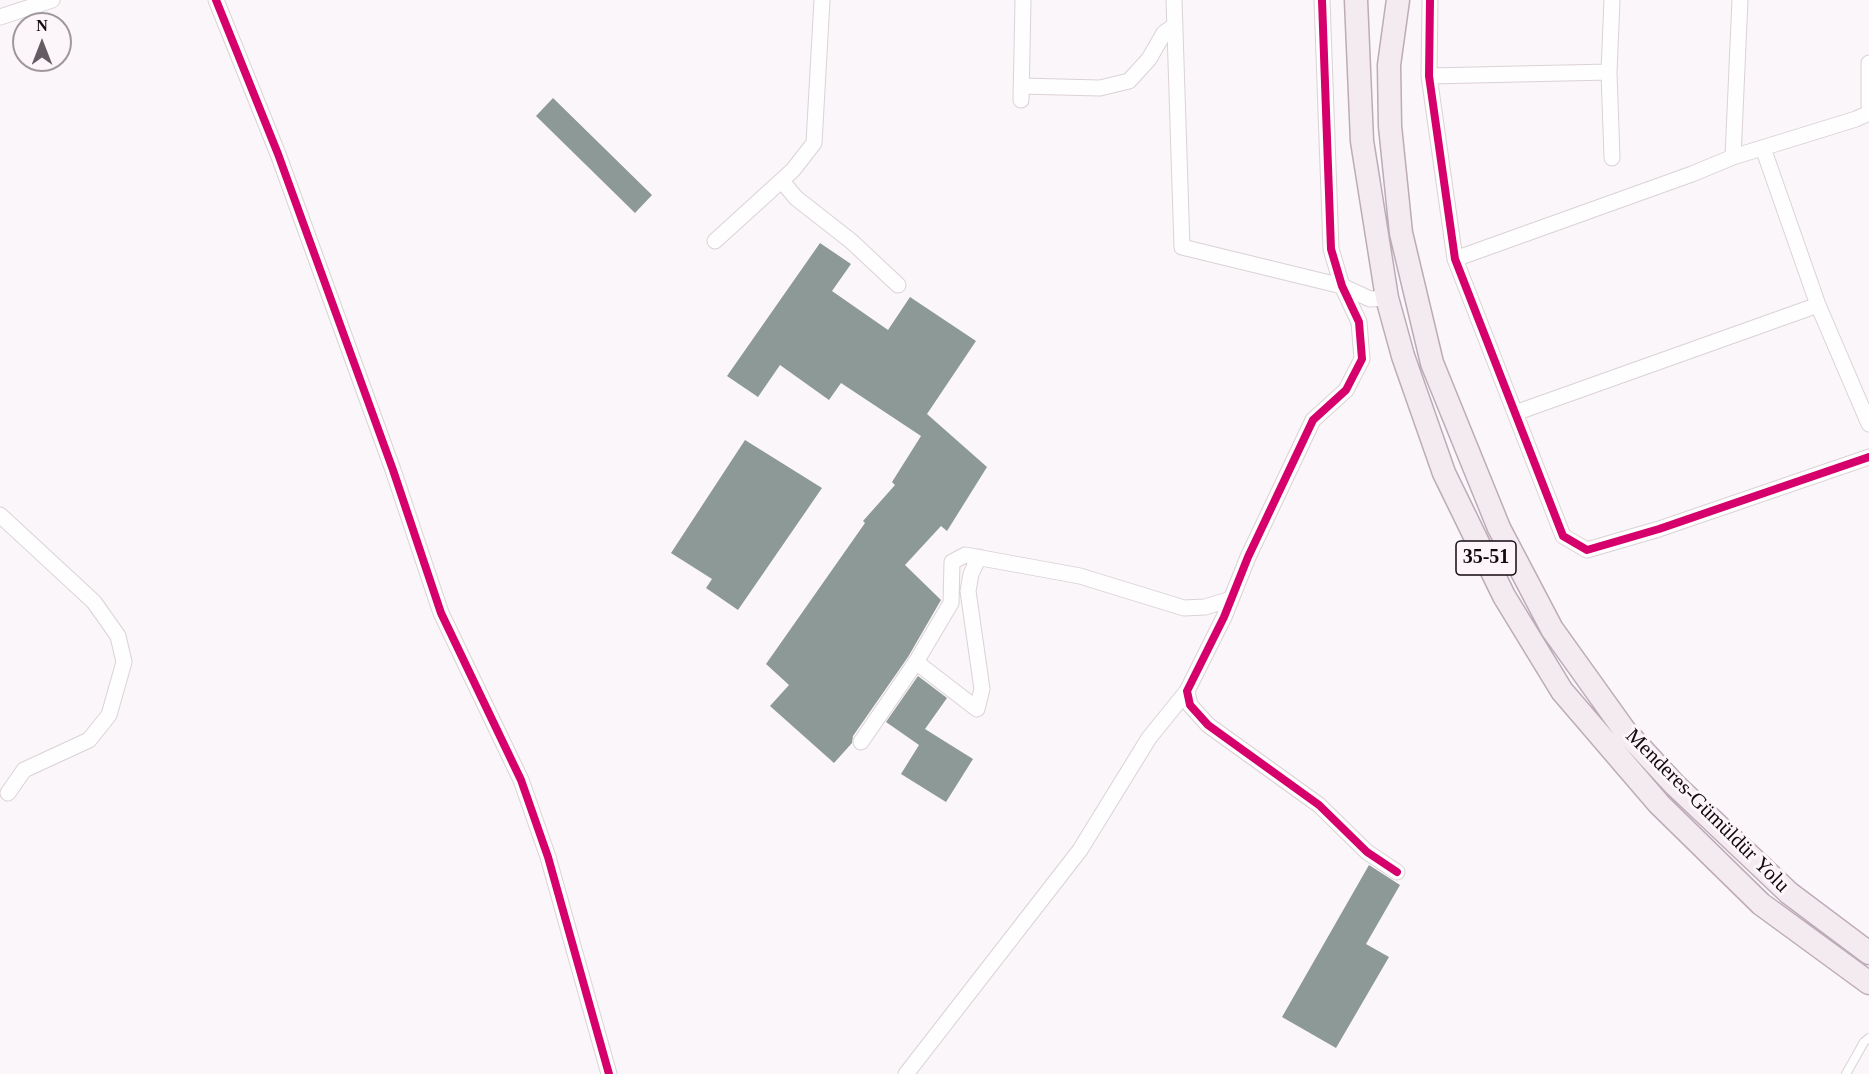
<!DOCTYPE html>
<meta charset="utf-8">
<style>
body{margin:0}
#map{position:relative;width:1869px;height:1074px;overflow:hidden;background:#fbf6f9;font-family:"Times New Roman",serif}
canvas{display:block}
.north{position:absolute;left:12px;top:12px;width:60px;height:60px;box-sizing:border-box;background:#fcf5f9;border:2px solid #9f979c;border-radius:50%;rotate:0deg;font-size:16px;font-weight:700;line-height:24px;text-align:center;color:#130910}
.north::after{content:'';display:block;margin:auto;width:21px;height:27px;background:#645c62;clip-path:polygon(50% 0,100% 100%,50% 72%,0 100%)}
</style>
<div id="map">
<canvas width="1869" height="1074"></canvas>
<div class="north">N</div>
</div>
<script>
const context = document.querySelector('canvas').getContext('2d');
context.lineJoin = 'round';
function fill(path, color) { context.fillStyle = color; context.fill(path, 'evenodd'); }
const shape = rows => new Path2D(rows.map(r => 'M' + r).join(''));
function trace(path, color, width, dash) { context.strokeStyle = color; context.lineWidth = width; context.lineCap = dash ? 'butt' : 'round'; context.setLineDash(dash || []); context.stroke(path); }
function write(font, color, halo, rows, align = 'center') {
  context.font = font + ' "Times New Roman",serif'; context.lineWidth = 6; context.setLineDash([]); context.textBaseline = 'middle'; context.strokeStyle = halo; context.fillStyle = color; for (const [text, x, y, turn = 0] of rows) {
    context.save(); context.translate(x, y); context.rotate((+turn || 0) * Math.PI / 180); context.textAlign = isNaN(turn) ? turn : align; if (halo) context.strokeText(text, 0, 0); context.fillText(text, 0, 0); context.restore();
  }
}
fill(shape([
 [553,98,652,195,635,213,536,116],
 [820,243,851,264,832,291,888,330,910,297,976,341,927,414,987,467,947,531,941,526,905,565,941,600,908,657,853,736,852,743,834,763,770,706,789,685,766,664,865,523,863,521,895,485,892,482,921,436,841,383,829,400,780,365,758,397,727,376],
 [745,440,822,488,738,610,706,588,712,579,671,553],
 [918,676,947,698,925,729,973,759,946,802,901,774,919,745,886,722],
 [1369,865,1400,885,1366,944,1389,957,1336,1048,1282,1017]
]), '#8c9997');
const lane = shape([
 [1846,1074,1864,1042,1869,1038]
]);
const street = shape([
 [216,0,278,154,393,470,441,613,521,780,548,857,609,1074],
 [1174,0,1182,247,1342,286,1370,299,1387,298],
 [1322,0,1331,249,1342,286,1359,322,1362,359,1346,390,1313,420,1248,557,1224,617,1187,691,1190,705,1208,725,1319,805,1367,852,1397,872],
 [1430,0,1429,76,1455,259,1563,536,1587,550,1659,529,1869,457],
 [1612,0,1609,72,1612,158],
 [0,17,52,0],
 [1869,63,1869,105],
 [1429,76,1609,72],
 [1021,86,1100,88,1129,81,1149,59,1164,33,1174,26],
 [1021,100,1023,0],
 [1763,148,1818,305,1869,424],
 [1733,157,1740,0],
 [782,181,796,198,851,241,898,285],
 [715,241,793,170,814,143,822,0],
 [1455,259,1692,174,1733,157,1856,119,1869,113],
 [1515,413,1818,305],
 [0,515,94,602,118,636,124,662,109,715,89,740,24,770,8,793],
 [916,662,977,709,982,689,968,591,971,574,979,557],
 [861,742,916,662,951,603,952,562,965,555,1080,576,1184,608,1205,607,1231,599],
 [906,1074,1080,850,1149,738,1187,691]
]);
const primary = shape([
 [1356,0,1362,141,1387,298,1403,356,1444,473,1504,596,1562,691,1659,804,1761,904,1869,983],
 [1398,0,1389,65,1390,126,1401,233,1432,363,1499,528,1552,629,1625,731,1674,784,1789,893,1869,953]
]);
trace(lane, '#dad2d7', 10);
trace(street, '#dad2d7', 17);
trace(primary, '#bdabb7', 25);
trace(lane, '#fefefe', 8);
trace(street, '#fefefe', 15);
trace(primary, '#f4ebf1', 22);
trace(shape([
 [216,0,278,154,393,470,441,613,521,780,548,857,609,1074],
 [1322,0,1331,249,1342,286,1359,322,1362,359,1346,390,1313,420,1248,557,1224,617,1187,691,1190,705,1208,725,1319,805,1367,852,1397,872],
 [1430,0,1429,76,1455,259,1563,536,1587,550,1659,529,1869,457]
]), '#d6006c', 8);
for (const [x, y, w] of [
 [1486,558,60]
]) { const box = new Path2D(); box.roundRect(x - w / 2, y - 17, w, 34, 4.5); context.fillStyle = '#fcf5f9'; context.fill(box); trace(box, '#130910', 1.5); }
write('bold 20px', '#130910', null, [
 ["35-51",1486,558]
]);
write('21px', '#130910', '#fcf5f9', [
 ["Menderes-Gümüldür Yolu",1707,811,45]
]);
</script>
